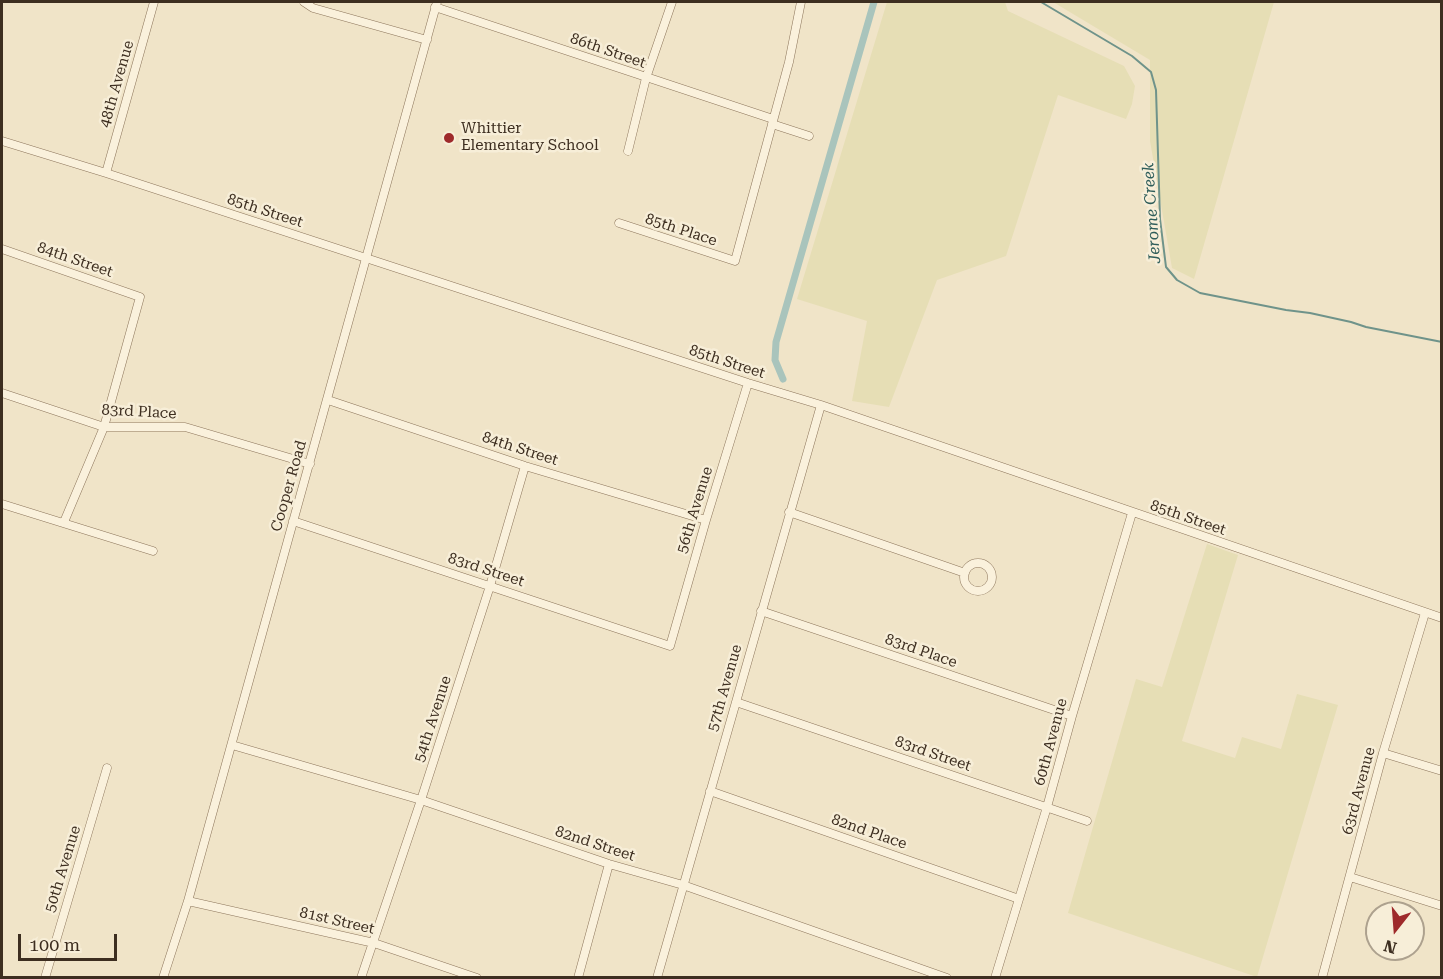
<!DOCTYPE html>
<style>
body{margin:0}
#map{position:relative;width:1443px;height:979px;overflow:hidden;background:#f0e4c8;font-family:"Roboto Serif",serif}
canvas{display:block}
.frame{position:absolute;inset:0;border:3px solid #3d2e20;pointer-events:none}
.north{position:absolute;left:1365px;top:901px;width:60px;height:60px;box-sizing:border-box;background:#f7eed8;border:2px solid #ada18e;border-radius:50%;rotate:197deg;font-size:16px;font-weight:700;line-height:24px;text-align:center;color:#3d2e20}
.north::after{content:'';display:block;margin:auto;width:21px;height:27px;background:#9e2a2b;clip-path:polygon(50% 0,100% 100%,50% 72%,0 100%)}
.scale{position:absolute;left:18px;top:934px;width:99px;height:27px;box-sizing:border-box;border:3px solid #3d2e20;border-top:0;padding-left:8px;font-size:18px;line-height:21px;white-space:nowrap;color:#3d2e20;-webkit-text-stroke:4px #f7eed8;paint-order:stroke}
</style>
<div id="map">
<canvas width="1443" height="979"></canvas>
<div class="frame"></div>
<div class="north">N</div>
<div class="scale">100 m</div>
</div>
<script>
const context = document.querySelector('canvas').getContext('2d');
context.lineJoin = 'round';
function fill(path, color) { context.fillStyle = color; context.fill(path, 'evenodd'); }
const shape = rows => new Path2D(rows.map(r => 'M' + r).join(''));
function trace(path, color, width, dash) { context.strokeStyle = color; context.lineWidth = width; context.lineCap = dash ? 'butt' : 'round'; context.setLineDash(dash || []); context.stroke(path); }
function write(font, color, halo, rows, align = 'center') {
  context.font = font + ' "Roboto Serif",serif'; context.lineWidth = 5; context.setLineDash([]); context.textBaseline = 'middle'; context.strokeStyle = halo; context.fillStyle = color; for (const [text, x, y, turn = 0] of rows) {
    context.save(); context.translate(x, y); context.rotate((+turn || 0) * Math.PI / 180); context.textAlign = isNaN(turn) ? turn : align; if (halo) context.strokeText(text, 0, 0); context.fillText(text, 0, 0); context.restore();
  }
}
fill(shape([
 [887,2,1005,2,1008,11,1124,66,1135,86,1132,104,1126,119,1058,95,1006,256,937,280,889,407,852,401,867,321,797,299],
 [1053,2,1274,2,1194,279,1172,268,1150,141,1150,60],
 [1207,544,1238,555,1182,741,1235,758,1242,737,1281,749,1297,694,1338,705,1257,977,1068,913,1136,679,1162,687]
]), '#e6deb5');
trace(shape([
 [1041,2,1132,56,1151,72,1156,90,1160,219,1166,267,1177,280,1200,293,1286,310,1310,313,1351,322,1366,327,1442,342]
]), '#6f938a', 2);
trace(shape([
 [783,379,775,360,776,342,874,2]
]), '#a9c4bc', 7);
const minor = shape([
 [304,2,313,8,427,40],
 [435,7,773,119],
 [772,124,809,136],
 [2,141,106,173,748,383,821,405,1442,618],
 [628,151,646,78,672,2],
 [106,173,154,2],
 [619,223,735,261,789,62,801,2],
 [2,249,140,297,104,427,64,522],
 [2,393,104,427,185,427,310,464],
 [328,400,525,466,706,520],
 [2,504,153,551],
 [789,512,965,573],
 [293,521,670,646,706,520,748,383],
 '964 577a14 14 0 1 1 28 0a14 14 0 1 1-28 0Z',
 [761,611,1072,716],
 [736,702,1087,821],
 [232,745,421,800,609,864,683,885,947,978],
 [1383,753,1442,771],
 [710,791,1019,899],
 [1350,877,1442,906],
 [188,901,374,943,477,978],
 [45,978,107,768],
 [163,978,188,901,437,2],
 [361,978,421,800,490,586,525,466],
 [578,978,609,864],
 [657,978,821,405],
 [995,978,1047,807,1072,716,1132,513],
 [1322,978,1383,753,1425,613]
]);
trace(minor, '#8d765c', 9);
trace(minor, '#faf1dc', 8);
for (const [x, y, r, color] of [
 [449,138,6,"#9e2a2b"]
]) { const dot = new Path2D(); dot.arc(x, y, r, 0, 2 * Math.PI); context.fillStyle = color; context.fill(dot); trace(dot, '#f7eed8', 2); }
write('15px', '#3d2e20', '#f7eed8', [
 ["86th Street",608,51,19],
 ["48th Avenue",117,84,-74],
 ["85th Street",265,211,18],
 ["85th Place",681,230,18],
 ["84th Street",75,260,19],
 ["85th Street",727,362,18],
 ["83rd Place",139,412,3],
 ["84th Street",520,449,18],
 ["Cooper Road",289,486,-74],
 ["56th Avenue",695,510,-73],
 ["85th Street",1188,518,19],
 ["83rd Street",486,570,18],
 ["83rd Place",921,651,19],
 ["57th Avenue",725,688,-74],
 ["54th Avenue",433,719,-72],
 ["60th Avenue",1051,742,-75],
 ["83rd Street",933,754,19],
 ["63rd Avenue",1359,791,-75],
 ["82nd Place",869,832,19],
 ["82nd Street",595,844,18],
 ["50th Avenue",63,869,-73],
 ["81st Street",337,921,13]
]);
write('15px', '#3d2e20', '#f7eed8', [
 ["Whittier",461,129],
 ["Elementary School",461,146]
], 'left');
write('italic 16px', '#2f5d5a', '#f7eed8', [
 ["Jerome Creek",1152,213,-94]
]);
</script>
